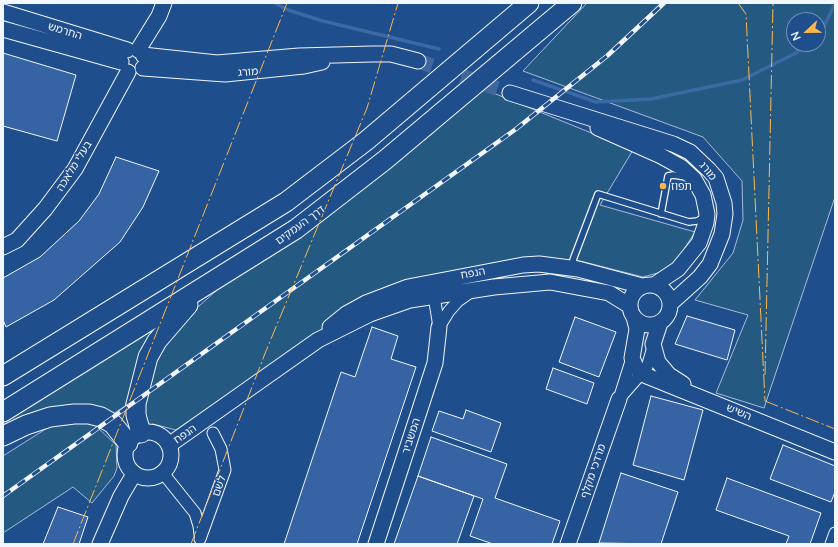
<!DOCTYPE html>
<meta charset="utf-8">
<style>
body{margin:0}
#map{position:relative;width:838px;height:547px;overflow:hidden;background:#1f4e8c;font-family:Lato,sans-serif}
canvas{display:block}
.frame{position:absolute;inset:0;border:4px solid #f2f6ff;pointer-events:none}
.north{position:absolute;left:786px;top:12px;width:40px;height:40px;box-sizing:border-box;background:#1f4e8c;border:1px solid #7391ba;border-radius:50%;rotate:248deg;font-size:11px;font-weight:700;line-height:16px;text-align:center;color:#f2f6ff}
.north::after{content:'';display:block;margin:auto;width:14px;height:18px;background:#ffb74d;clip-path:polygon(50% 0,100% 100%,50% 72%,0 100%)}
</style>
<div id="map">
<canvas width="838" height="547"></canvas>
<div class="frame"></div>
<div class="north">N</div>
</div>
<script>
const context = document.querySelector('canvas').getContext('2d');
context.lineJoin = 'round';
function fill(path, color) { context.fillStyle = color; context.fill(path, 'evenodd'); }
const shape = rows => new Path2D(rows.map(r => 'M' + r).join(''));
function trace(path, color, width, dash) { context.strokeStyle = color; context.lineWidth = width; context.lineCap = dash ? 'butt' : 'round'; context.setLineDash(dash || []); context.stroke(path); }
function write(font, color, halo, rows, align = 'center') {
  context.font = font + ' Lato,"Noto Sans Hebrew",sans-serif'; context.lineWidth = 3; context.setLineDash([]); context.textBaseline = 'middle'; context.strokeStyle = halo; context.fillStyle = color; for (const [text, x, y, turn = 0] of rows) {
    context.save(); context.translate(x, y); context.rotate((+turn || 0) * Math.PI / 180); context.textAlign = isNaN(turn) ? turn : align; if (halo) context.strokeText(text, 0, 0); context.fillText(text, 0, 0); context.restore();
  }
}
const green = shape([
 [587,3,835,3,835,197,764,408,716,393,748,315,695,300,733,253,743,220,742,181,703,137,523,71,587,3],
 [794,20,818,20,818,44,794,44,794,20],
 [481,88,633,150,600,205,695,232,679,257,670,266,661,272,643,277,580,261,544,259,413,279,388,286,365,297,334,316,320,331,176,430,153,424,142,427,142,401,153,369,165,346,189,315,217,290,296,237,375,180,434,132,481,88],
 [154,326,125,406,113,414,3,431,3,419,154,326],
 [85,421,96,426,116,445,117,468,114,476,92,503,73,487,3,533,3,456,52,425,85,421]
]);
fill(green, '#245a82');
trace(green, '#a8bbd7', 1);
trace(shape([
 [275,3,288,10,323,21,439,49],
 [818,32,824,26,835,4],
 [533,80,596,102,651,99,742,80,796,53,805,44]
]), '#3b69a3', 3.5);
const building = shape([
 [3,53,76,75,57,141,3,126,3,53],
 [116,157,159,171,143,207,120,242,54,300,6,327,3,320,3,278,40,257,79,221,99,194,116,157],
 [687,316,735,330,727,360,675,344,687,316],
 [575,317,616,332,599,377,559,362,575,317],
 [372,327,398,336,391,359,416,367,357,544,284,544,341,372,355,377,372,327],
 [553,368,594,383,587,404,546,389,553,368],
 [651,396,703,410,684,480,633,465,651,396],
 [466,410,501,423,491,452,432,431,439,411,463,419,466,410],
 [431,437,507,464,495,498,560,521,552,544,493,544,470,536,483,499,418,476,431,437],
 [783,445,835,466,835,492,831,502,770,479,783,445],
 [621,473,678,492,661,544,599,543,621,473],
 [418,476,474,496,457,544,394,544,418,476],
 [727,478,821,513,810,544,786,544,789,536,716,510,727,478],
 [58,507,88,517,79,544,43,544,58,507]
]);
fill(building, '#3563a3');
trace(building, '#f2f6ff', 1);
trace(shape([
 [418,61,510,93]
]), '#3f679d', 15, [15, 8]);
const lane = shape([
 [661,214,668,176,673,175,686,177],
 [576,267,573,260,598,194,689,222,697,221,703,218]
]);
const street = shape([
 [435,290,434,296,439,327],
 [439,327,449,311,458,301,472,291],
 [620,396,632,358],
 [619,399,647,367,653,347],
 [163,473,195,513,199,526,200,535],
 [200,539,225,470,221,449,213,433],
 [831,544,835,533]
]);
const secondary = shape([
 [3,12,127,50],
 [3,29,121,62],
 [138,50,159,16,164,3],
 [143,55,217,63,299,56,372,54,391,54,418,61],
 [143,68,225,74,304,66,322,62],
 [510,93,673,144,690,152,709,170,716,178,724,203,725,214,722,234,710,264,700,277,670,304],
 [598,128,661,156,681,167,694,179,703,195,707,214,706,223,699,243,678,269,654,285],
 [3,247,17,240,45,209,75,169,128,72],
 '630 305a20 20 0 1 1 40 0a20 20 0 1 1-40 0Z',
 [634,317,637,329,632,358,636,367,642,374,835,452],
 [660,323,653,344,658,362,669,375,683,384],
 [330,327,346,314,366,303,408,287,523,265,539,264,578,269,642,286],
 '125 455a23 23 0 1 1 46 0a23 23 0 1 1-46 0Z',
 [169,445,318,340,370,314,410,300,494,287,550,282,609,293,630,306],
 [100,544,121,496,134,474],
 [376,544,435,363,439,327],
 [568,544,619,399]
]);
const highway = shape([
 [3,376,286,202,366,141,529,3],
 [3,412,296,229,385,160,572,3],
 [141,433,136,415,136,404,148,357,157,341,188,305],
 [3,436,26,425,50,417,74,414,89,414,101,417,113,424,128,443]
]);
trace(lane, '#f2f6ff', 8);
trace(street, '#f2f6ff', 13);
trace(secondary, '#f2f6ff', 17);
trace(highway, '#f2f6ff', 21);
trace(lane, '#1f4e8c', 5.5);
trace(street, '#1f4e8c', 11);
trace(secondary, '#1f4e8c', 15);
trace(highway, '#1f4e8c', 19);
const rail = shape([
 [3,496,516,129,607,56,664,3]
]);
trace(rail, '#f2f6ff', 4.5);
trace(rail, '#1f4e8c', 3, [9]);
trace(shape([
 [738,3,746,14,765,401],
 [765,375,773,3],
 [765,401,835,429],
 [73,544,287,3],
 [191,544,266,351,367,108,398,3]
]), '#ffb74d', 1, [14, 3, 2, 3]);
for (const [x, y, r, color] of [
 [663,186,4,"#ffb74d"]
]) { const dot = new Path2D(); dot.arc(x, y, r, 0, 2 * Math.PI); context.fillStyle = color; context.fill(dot); trace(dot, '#1f4e8c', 1.5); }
write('11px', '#f2f6ff', '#1f4e8c', [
 ["החרמש",65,31,17],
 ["מורג",248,72,-4],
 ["בעלי מלאכה",74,166,-58],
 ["מורג",708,171,51],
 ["דרך העמקים",300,225,-36],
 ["הנפח",473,273,-10],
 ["השיש",739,412,23],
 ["הנפח",185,434,-35],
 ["המשביר",411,436,-72],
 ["מרדכי מקלף",593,471,-71],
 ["לשם",219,486,-70]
]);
write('11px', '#f2f6ff', '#1f4e8c', [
 ["תפוז",671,186]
], 'left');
</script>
